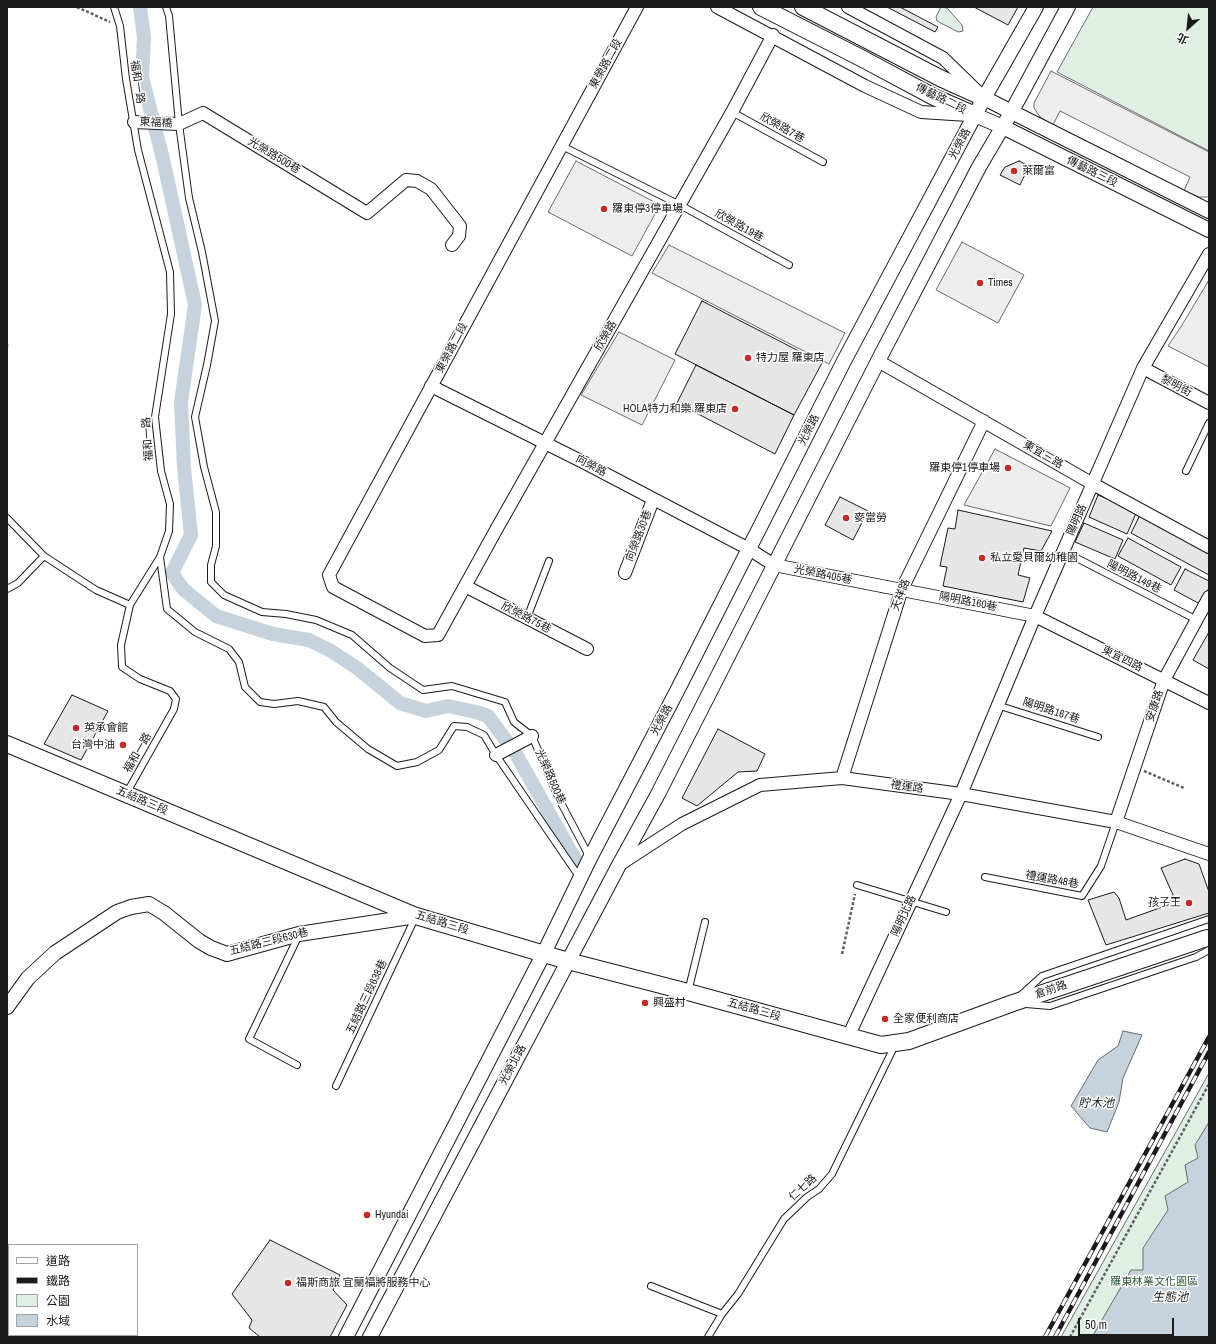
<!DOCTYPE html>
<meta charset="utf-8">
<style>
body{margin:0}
#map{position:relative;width:1216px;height:1344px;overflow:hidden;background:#fff;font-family:"Archivo Narrow","Noto Sans TC",sans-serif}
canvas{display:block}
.frame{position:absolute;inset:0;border:8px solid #1a1a1a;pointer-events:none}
.legend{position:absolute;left:8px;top:1244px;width:130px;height:92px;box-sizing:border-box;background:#fff;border:1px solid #a3a3a3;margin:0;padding:5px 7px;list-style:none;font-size:12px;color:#1a1a1a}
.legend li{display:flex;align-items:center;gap:8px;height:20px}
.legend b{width:20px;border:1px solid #a3a3a3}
.north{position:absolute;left:1168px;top:8px;width:40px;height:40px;-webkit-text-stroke:3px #fff;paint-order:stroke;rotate:207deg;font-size:11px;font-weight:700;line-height:16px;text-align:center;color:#1a1a1a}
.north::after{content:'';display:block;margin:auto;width:14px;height:18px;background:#1a1a1a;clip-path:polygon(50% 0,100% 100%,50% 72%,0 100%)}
.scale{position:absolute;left:1078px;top:1318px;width:96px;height:18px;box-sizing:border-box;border:2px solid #1a1a1a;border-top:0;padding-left:5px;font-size:12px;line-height:14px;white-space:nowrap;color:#1a1a1a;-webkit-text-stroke:3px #fff;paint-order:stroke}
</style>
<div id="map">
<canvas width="1216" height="1344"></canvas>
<div class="frame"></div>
<ul class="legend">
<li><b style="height:5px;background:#fff"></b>道路</li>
<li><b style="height:5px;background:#1a1a1a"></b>鐵路</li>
<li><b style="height:11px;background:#e0efe3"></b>公園</li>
<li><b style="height:11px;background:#c6d2dc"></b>水域</li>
</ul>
<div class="north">北</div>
<div class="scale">50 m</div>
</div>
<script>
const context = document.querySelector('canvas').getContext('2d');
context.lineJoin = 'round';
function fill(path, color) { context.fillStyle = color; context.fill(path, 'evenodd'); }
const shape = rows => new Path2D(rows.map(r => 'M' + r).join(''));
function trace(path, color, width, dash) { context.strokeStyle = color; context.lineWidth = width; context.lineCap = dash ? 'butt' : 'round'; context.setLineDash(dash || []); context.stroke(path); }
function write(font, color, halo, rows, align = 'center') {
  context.font = font + ' "Archivo Narrow","Noto Sans TC",sans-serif'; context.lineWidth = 3; context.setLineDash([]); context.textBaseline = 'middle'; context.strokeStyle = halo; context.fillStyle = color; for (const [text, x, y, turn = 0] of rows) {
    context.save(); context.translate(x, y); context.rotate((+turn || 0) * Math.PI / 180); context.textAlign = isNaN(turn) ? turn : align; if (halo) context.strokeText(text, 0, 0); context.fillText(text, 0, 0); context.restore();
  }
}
const green = shape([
 [941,7,947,8,962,25,963,31,958,32,937,21,936,17,941,7],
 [1093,7,1209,7,1209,151,1057,72,1093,7],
 [1209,1073,1209,1337,1061,1337,1209,1073]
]);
fill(green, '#e0efe3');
trace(green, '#6a6a6a', 1);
const parking = shape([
 [1051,71,1209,152,1209,197,1199,197,1184,191,1190,177,1060,111,1053,125,1040,117,1034,108,1034,103,1051,71],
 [576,161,660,205,632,256,548,212,576,161],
 [962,242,1024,275,998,323,936,290,962,242],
 [669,245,845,333,829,364,652,273,669,245],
 [1209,280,1209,367,1168,346,1182,325,1209,280],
 [619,332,675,360,642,425,581,395,619,332],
 [995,449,1070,488,1051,526,964,505,995,449]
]);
fill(parking, '#ededed');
trace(parking, '#6a6a6a', 1);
const water = shape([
 [1123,1031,1142,1035,1123,1078,1119,1102,1107,1132,1090,1128,1071,1106,1098,1060,1118,1046,1123,1031],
 [1209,1122,1209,1337,1092,1337,1131,1270,1143,1270,1143,1248,1168,1210,1165,1196,1188,1182,1185,1165,1198,1158,1195,1145,1209,1122]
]);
fill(water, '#c6d2dc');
trace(water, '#6a6a6a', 1);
trace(shape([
 [7,345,7,346]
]), '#c6d2dc', 4);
trace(shape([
 [140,7,144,37,142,77,163,159,195,305,181,402,184,468,191,535,172,573,183,589,216,616,273,634,309,640,331,651,357,668,400,703,426,711,448,706,476,712,488,716,516,754,576,861]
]), '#c6d2dc', 14);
const building = shape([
 [887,7,900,7,938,27,935,32,887,7],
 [974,7,1018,7,1008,25,974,7],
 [1019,161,1029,166,1020,185,1000,175,1005,167,1019,161],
 [702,301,822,363,794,415,675,354,702,301],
 [696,365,794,415,775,454,677,403,696,365],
 [1098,495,1137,511,1127,534,1089,517,1098,495],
 [840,497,868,511,853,540,825,525,840,497],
 [958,510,1052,531,1041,551,1024,548,1018,575,1030,578,1023,602,943,586,947,567,940,566,948,528,955,529,958,510],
 [1140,515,1209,552,1209,575,1131,533,1140,515],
 [1084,523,1123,540,1115,559,1075,542,1084,523],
 [1128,538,1181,567,1171,585,1118,556,1128,538],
 [1185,569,1209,581,1209,588,1200,604,1174,590,1185,569],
 [1209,632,1209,669,1193,660,1209,632],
 [72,695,108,711,81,760,44,744,72,695],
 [718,729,765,754,757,771,738,772,697,806,682,798,718,729],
 [1185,859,1199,864,1209,892,1209,913,1106,945,1088,900,1114,892,1119,898,1126,920,1168,905,1173,895,1161,868,1185,859],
 [270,1240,340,1275,333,1290,347,1305,330,1337,260,1337,249,1328,252,1320,232,1294,270,1240]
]);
fill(building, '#e6e6e6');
trace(building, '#1a1a1a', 1);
const service = shape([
 [114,7,120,26,126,79,138,150,170,272,171,314,155,417,161,471,170,504,169,531,160,557,130,605,121,645,122,667,140,679,170,691,176,699,174,709,126,794],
 [166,7,169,16,179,124,189,198,202,252,215,321,207,365,195,417,204,467,216,512,216,546,211,565,211,582,224,595,262,612,286,614,316,620,352,635,390,668,423,690,452,686,505,702,514,722,532,736,559,799,589,856],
 [732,112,823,162],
 [562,146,680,205,789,265],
 [1186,471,1209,423],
 [7,518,44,556,96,590,130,605],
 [1063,551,1197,620],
 [160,557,167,609,195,632,229,649,239,662,245,687,260,702,274,704,298,701,324,707,336,722,368,749,397,766,417,762,439,750,454,726,467,727,484,735,496,755,580,878],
 [7,589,18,583,44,556],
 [527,618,549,561],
 [997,705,1098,737],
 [985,877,1082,896,1101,866,1116,822],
 [857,885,946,912],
 [688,992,705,922],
 [1021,995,1042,976,1209,919],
 [1026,1004,1050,1006,1196,957,1209,950],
 [297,1065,249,1039,299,935],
 [336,1086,416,916],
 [651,1286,722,1314],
 [708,1337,722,1314,738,1294,784,1219,807,1197,819,1189,832,1174,895,1045]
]);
const minor = shape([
 [637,7,329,575,333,587,425,636,438,635,496,530,732,112,773,35],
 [717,7,865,86,921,112,968,115],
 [848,7,943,58,979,93],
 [134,122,179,124,203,113,367,213,406,180,417,181,431,189,460,226,459,236,452,245],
 [878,361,1093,484,1209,547],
 [1143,368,1209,403],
 [431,386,583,462,749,549,774,565,1035,616,1209,703],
 [625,573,653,500],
 [465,586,587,649],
 [496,755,532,736],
 [842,778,902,589,984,421],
 [1116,822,1164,680,1209,597],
 [619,865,682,824,760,785,842,778,961,794,1116,822,1209,854],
 [848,1037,961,794,1035,616,1143,368,1209,254]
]);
const tertiary = shape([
 [984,98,1209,211],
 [975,115,1003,127,1209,230],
 [7,1007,28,978,55,953,117,912,131,907,149,904,164,913,199,941,211,948,227,954,299,934,416,916],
 [346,1337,544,953,590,858,677,691,844,361,984,98,1036,7],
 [370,1337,619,865,658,794,878,361,979,167,1012,111,1068,7]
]);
const secondary = shape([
 [761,7,863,59,934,97,975,115],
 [803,7,940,78,984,98],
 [7,744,416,916,568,961,688,992,881,1045,909,1041,1013,1003,1207,938]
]);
trace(service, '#1a1a1a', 8);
trace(minor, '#1a1a1a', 14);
trace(tertiary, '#1a1a1a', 16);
trace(secondary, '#1a1a1a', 18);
trace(shape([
 [77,7,110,22],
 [1144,771,1184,788],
 [842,954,855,894],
 [1070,1337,1209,1084]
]), '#5f5f5f', 2.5, [3, 2]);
trace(service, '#fff', 6);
trace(minor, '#fff', 12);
trace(tertiary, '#fff', 14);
trace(secondary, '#fff', 16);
const rail = shape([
 [1045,1337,1209,1037],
 [1055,1337,1209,1052]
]);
trace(rail, '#1a1a1a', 4.5);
trace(rail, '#fff', 3, [9]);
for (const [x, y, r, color] of [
 [1014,171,4,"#c62828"],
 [604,209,4,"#c62828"],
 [980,283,4,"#c62828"],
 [748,358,4,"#c62828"],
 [735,409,4,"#c62828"],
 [1008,468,4,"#c62828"],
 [846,518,4,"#c62828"],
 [982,558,4,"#c62828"],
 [76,728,4,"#c62828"],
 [123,745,4,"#c62828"],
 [1189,903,4,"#c62828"],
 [645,1003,4,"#c62828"],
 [885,1019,4,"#c62828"],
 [367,1215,4,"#c62828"],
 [288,1283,4,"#c62828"]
]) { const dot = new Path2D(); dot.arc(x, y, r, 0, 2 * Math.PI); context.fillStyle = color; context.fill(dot); trace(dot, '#fff', 1.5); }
write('11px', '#1a1a1a', '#fff', [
 ["東榮路二段",606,64,-61],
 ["福和一路",137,82,81],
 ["傳藝路二段",941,99,26],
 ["東福橋",156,123,3],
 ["欣榮路7巷",782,128,29],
 ["光榮路",960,144,-62],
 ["光榮路500巷",274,156,31],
 ["傳藝路三段",1092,172,26],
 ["欣榮路19巷",739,226,29],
 ["欣榮路",606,336,-60],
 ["東榮路二段",452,348,-62],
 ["黎明街",1176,386,28],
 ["光榮路",809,430,-63],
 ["福和一路",148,439,-94],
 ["東宜三路",1043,455,30],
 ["向榮路",591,466,28],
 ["陽明路",1077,520,-66],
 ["向榮路30巷",639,536,-69],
 ["光榮路405巷",823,575,11],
 ["陽明路149巷",1134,577,27],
 ["天祥路",901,595,-69],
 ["陽明路160巷",968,602,11],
 ["欣榮路75巷",526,618,27],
 ["東宜四路",1122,659,26],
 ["安康路",1155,706,-71],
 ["陽明路167巷",1051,711,18],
 ["光榮路",662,720,-62],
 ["福和一路",138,753,-60],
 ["光榮路500巷",550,777,66],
 ["禮運路",907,787,8],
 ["五結路三段",142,801,23],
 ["禮運路48巷",1052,880,10],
 ["陽明北路",904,916,-65],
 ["五結路三段",442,923,17],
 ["五結路三段630巷",269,942,-14],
 ["倉前路",1051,990,-18],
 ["五結路三段638巷",367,997,-65],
 ["五結路三段",754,1010,16],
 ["光榮北路",513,1065,-62],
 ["仁七路",803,1188,-42]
]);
write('11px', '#1a1a1a', '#fff', [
 ["萊爾富",1022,171],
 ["羅東停3停車場",612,209],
 ["Times",988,283],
 ["特力屋 羅東店",756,358],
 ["HOLA特力和樂 羅東店",727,409,"right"],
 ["羅東停1停車場",1000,468,"right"],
 ["麥當勞",854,518],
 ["私立愛貝爾幼稚園",990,558],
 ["英承會館",84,728],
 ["台灣中油",115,745,"right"],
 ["孩子王",1181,903,"right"],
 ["興盛村",653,1003],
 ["全家便利商店",893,1019],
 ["Hyundai",375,1215],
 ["福斯商旅 宜蘭福將服務中心",296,1283]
], 'left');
write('11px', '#2b5a34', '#fff', [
 ["羅東林業文化園區",1154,1282]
]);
write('italic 12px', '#1a1a1a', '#fff', [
 ["貯木池",1096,1104],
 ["生態池",1170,1298]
]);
</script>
